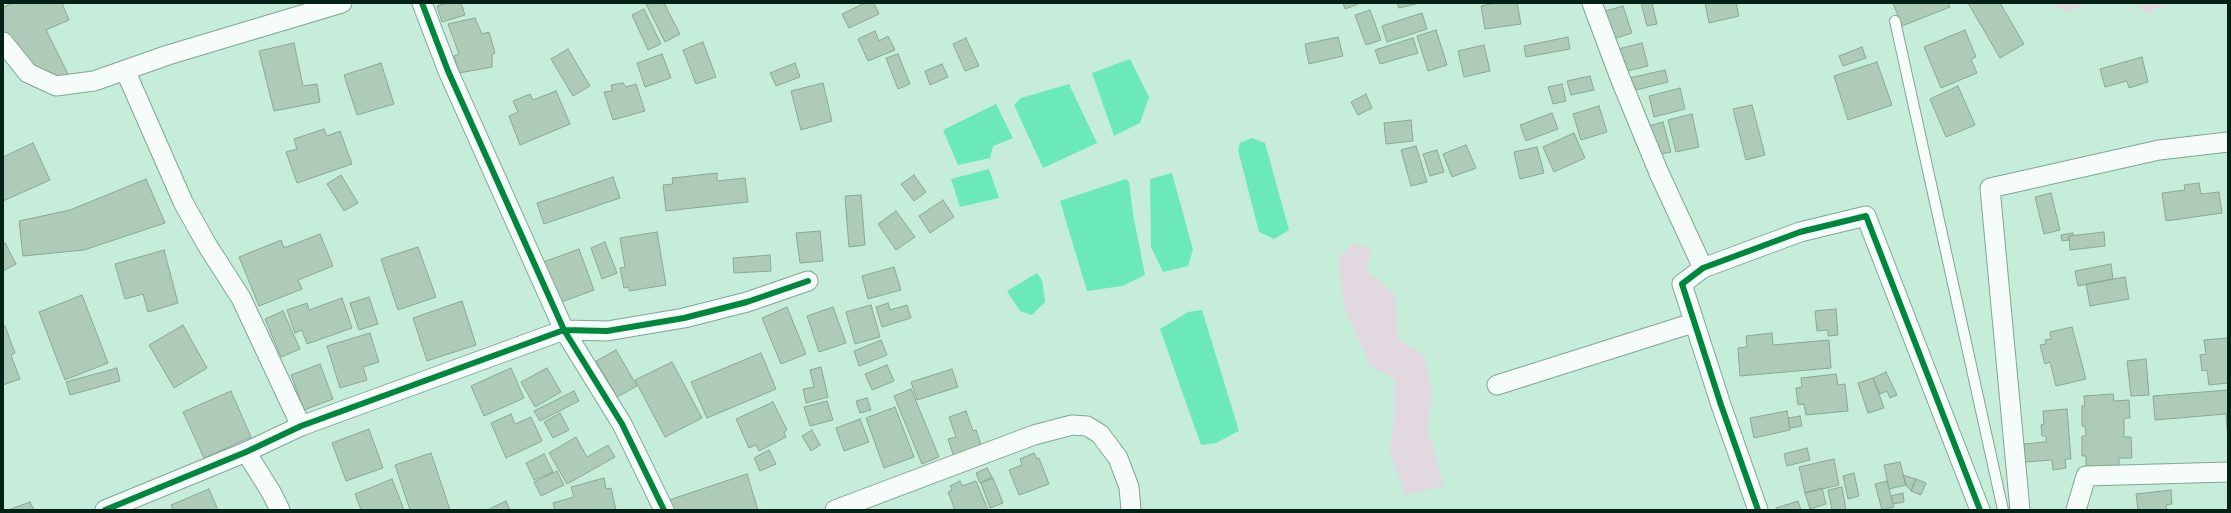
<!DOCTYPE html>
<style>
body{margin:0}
#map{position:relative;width:2231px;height:513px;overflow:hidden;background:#c5edda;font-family:"Asap Condensed",sans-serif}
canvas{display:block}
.frame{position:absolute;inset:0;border:4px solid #032216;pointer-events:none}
</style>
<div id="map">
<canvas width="2231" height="513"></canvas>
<div class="frame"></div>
</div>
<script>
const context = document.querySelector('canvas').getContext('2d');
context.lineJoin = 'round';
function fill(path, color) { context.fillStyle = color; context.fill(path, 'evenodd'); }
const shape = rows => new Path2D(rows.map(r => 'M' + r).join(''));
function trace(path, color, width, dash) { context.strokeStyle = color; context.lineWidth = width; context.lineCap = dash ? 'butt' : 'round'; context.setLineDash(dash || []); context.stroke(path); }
fill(shape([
 [2049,3,2088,3,2067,12],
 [2138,3,2169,3,2147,14],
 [1354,243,1372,249,1366,269,1395,295,1399,340,1424,355,1432,389,1428,430,1444,486,1405,495,1390,451,1395,411,1395,379,1370,366,1344,307,1338,259]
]), '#e2d8df');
fill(shape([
 [1130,59,1149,97,1140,123,1114,136,1092,73],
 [1069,84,1097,143,1043,168,1014,105,1021,98],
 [996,104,1013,138,993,146,990,158,958,165,943,130],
 [1252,138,1265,143,1289,230,1274,239,1259,232,1238,150,1240,143],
 [989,169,999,198,960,207,951,179],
 [1172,173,1193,250,1188,266,1163,272,1151,247,1150,179],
 [1126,179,1129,182,1133,214,1145,275,1122,286,1087,291,1060,201],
 [1037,273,1042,280,1045,302,1032,315,1020,311,1007,291],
 [1202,310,1239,431,1216,443,1201,445,1160,329,1188,312]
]), '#6be9b9');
const building = shape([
 [14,3,62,3,69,20,46,30,71,80,40,72,3,35,3,7,14,3],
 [447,3,461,3,465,15,442,22,437,6,447,3],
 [664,3,680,34,665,42,646,4,664,3],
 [865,3,874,3,879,14,849,28,842,14,865,3],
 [1343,3,1361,3,1345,9,1343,3],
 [1397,3,1420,3,1399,8,1397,3],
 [1495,3,1517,3,1521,24,1485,29,1481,6,1495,3],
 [1641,3,1652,3,1657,24,1647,26,1641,3],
 [1705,3,1736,3,1739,16,1709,23,1705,3],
 [1893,3,1948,3,1950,7,1902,26,1893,3],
 [1968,3,2000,3,2024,44,2000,58,1968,3],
 [1623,6,1632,33,1603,42,1595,14,1623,6],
 [644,9,661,44,648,50,632,15,644,9],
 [1370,10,1381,40,1366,45,1355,15,1370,10],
 [1422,13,1427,29,1387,42,1382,26,1422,13],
 [475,18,482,34,489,32,495,53,492,54,492,67,459,73,454,56,459,54,448,24,475,18],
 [1436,30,1447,65,1428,71,1417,36,1436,30],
 [1965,30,1976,57,1971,59,1977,73,1941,88,1924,47,1965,30],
 [875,31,879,41,888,36,895,50,868,61,858,39,875,31],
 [1338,37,1343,56,1309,64,1305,44,1338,37],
 [1568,37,1570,49,1526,57,1524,46,1568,37],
 [966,38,979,66,965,71,953,44,966,38],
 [1413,38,1418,53,1380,64,1375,50,1413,38],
 [703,42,716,77,696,84,683,50,703,42],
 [294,43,303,86,317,84,320,102,274,111,259,51,294,43],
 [1642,43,1648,66,1615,74,1610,51,1642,43],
 [1484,45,1490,71,1464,77,1458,51,1484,45],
 [1862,47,1866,58,1843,66,1839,56,1862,47],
 [568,49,590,86,573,96,551,59,568,49],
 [662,54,671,78,645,87,637,63,662,54],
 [898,54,910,84,898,89,886,58,898,54],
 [2142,57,2148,82,2129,88,2127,81,2105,87,2100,69,2142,57],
 [1877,62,1892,105,1848,120,1834,76,1877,62],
 [381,63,394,104,357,115,344,75,381,63],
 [795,63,800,77,776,86,770,73,795,63],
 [942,64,948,77,930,85,925,71,942,64],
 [1665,70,1668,82,1632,91,1629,78,1665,70],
 [1590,76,1594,90,1571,95,1567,81,1590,76],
 [623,83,626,87,636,84,645,111,613,120,604,92,612,91,611,85,623,83],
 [823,83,832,121,801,130,791,91,823,83],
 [1562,84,1566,101,1553,104,1548,87,1562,84],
 [1958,86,1975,125,1946,137,1930,99,1958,86],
 [1680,88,1685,109,1654,117,1649,96,1680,88],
 [556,91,570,124,520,145,509,116,518,112,513,101,530,94,533,100,556,91],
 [1366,94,1372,108,1358,115,1351,102,1366,94],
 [1752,105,1765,155,1746,160,1733,109,1752,105],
 [1599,106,1607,132,1581,140,1573,114,1599,106],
 [1552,113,1558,129,1526,141,1520,125,1552,113],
 [1692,114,1699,147,1676,152,1668,120,1692,114],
 [1411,120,1413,141,1386,144,1384,123,1411,120],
 [1663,122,1671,152,1652,156,1645,127,1663,122],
 [324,129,327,136,340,131,352,164,297,183,286,152,297,149,294,139,324,129],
 [1574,133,1585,158,1554,172,1543,147,1574,133],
 [33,143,50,180,3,201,3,157,33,143],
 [1466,145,1476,168,1452,177,1443,154,1466,145],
 [1416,146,1427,182,1411,186,1401,150,1416,146],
 [1537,147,1544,173,1520,179,1514,152,1537,147],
 [1437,150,1444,172,1430,176,1423,154,1437,150],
 [717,173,717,181,745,178,748,202,666,211,663,185,673,184,672,178,717,173],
 [341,175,358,203,344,211,327,184,341,175],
 [914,175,926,192,914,201,901,184,914,175],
 [613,177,620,198,544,224,537,203,613,177],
 [146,179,165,223,84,250,23,256,19,221,70,210,146,179],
 [2199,183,2201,194,2219,192,2222,213,2166,221,2162,193,2185,190,2184,185,2199,183],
 [2051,193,2060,230,2044,234,2035,197,2051,193],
 [861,195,865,245,849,247,845,196,861,195],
 [943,200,954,217,930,233,919,216,943,200],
 [896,211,915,237,896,250,878,224,896,211],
 [820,231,823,261,800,263,796,233,820,231],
 [657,232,666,285,629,291,629,287,624,288,620,268,625,267,620,238,657,232],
 [2104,232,2105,246,2070,250,2069,236,2104,232],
 [2073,233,2073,235,2069,236,2069,240,2062,241,2061,235,2073,233],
 [320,234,333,266,298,280,302,289,259,306,239,257,281,240,284,248,320,234],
 [605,242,617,273,602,279,591,248,605,242],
 [5,243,16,264,3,271,3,245,5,243],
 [418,247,436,297,398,310,381,259,418,247],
 [579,249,594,290,556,304,541,263,579,249],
 [164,250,178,303,148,312,143,294,125,299,115,264,164,250],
 [770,255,771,271,734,273,733,258,770,255],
 [2111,264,2113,279,2078,286,2075,271,2111,264],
 [894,267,901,290,868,299,862,276,894,267],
 [2125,277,2129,299,2090,306,2086,284,2125,277],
 [82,295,108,363,65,380,39,312,82,295],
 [369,297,378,324,359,330,350,303,369,297],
 [342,298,352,328,307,344,302,330,295,333,287,310,307,303,309,310,342,298],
 [462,301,476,345,427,361,413,318,462,301],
 [888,303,890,310,907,305,911,318,882,327,876,307,888,303],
 [871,305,880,337,855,344,846,312,871,305],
 [787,307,806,354,781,364,762,318,787,307],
 [833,307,846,343,819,352,807,316,833,307],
 [1836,309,1838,335,1828,336,1828,330,1817,331,1815,311,1836,309],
 [283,311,300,349,281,357,265,319,283,311],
 [183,325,207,368,174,388,149,345,183,325],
 [5,326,15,353,11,355,20,379,3,385,3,327,5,326],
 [2072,327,2086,379,2056,386,2050,362,2045,364,2040,345,2046,344,2045,340,2051,339,2050,332,2072,327],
 [370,333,379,362,363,367,367,380,340,388,327,346,370,333],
 [1772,333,1773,345,1829,340,1831,368,1740,376,1738,348,1747,347,1746,336,1772,333],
 [2228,338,2228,383,2209,385,2207,370,2202,371,2200,355,2206,354,2204,340,2228,338],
 [881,340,887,355,859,366,854,351,881,340],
 [616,350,637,386,617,397,596,361,616,350],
 [761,353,776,389,707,418,691,382,761,353],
 [2146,359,2149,395,2131,396,2127,361,2146,359],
 [672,362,702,418,665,437,635,380,672,362],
 [320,364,333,399,304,410,291,375,320,364],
 [887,365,894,381,872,390,865,374,887,365],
 [821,367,828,397,806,403,803,389,814,387,810,370,821,367],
 [117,368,120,381,70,395,66,382,117,368],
 [511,368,524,398,484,416,471,386,511,368],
 [547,368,561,392,535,407,521,382,547,368],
 [952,369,958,387,917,400,911,382,952,369],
 [1886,372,1897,395,1890,398,1887,391,1880,394,1873,378,1886,372],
 [1836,374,1838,385,1845,384,1848,411,1806,415,1804,404,1798,405,1796,388,1802,387,1801,378,1836,374],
 [1873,378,1884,408,1868,413,1858,383,1873,378],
 [911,389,939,457,922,464,894,396,911,389],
 [2228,390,2228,439,2226,414,2155,420,2153,396,2228,390],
 [231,391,251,437,204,458,183,412,231,391],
 [574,391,579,401,540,421,534,411,574,391],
 [2113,394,2114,401,2129,400,2130,418,2124,418,2124,437,2131,437,2132,458,2119,458,2119,466,2086,467,2086,456,2082,456,2082,436,2086,436,2085,426,2082,426,2082,406,2085,406,2084,396,2113,394],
 [867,398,871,410,860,413,856,401,867,398],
 [827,401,833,420,810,426,804,407,827,401],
 [773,402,787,430,784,432,786,437,759,451,756,445,749,448,736,419,773,402],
 [895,407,914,457,884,468,866,418,895,407],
 [2067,409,2071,459,2065,459,2066,468,2053,470,2052,460,2025,462,2024,444,2046,442,2046,436,2042,436,2041,425,2044,424,2043,411,2067,409],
 [966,411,973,431,976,430,982,448,954,457,948,439,956,437,949,417,966,411],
 [1787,411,1790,430,1754,438,1750,418,1787,411],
 [560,413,569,430,553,438,544,422,560,413],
 [511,414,515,424,531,417,542,441,506,458,491,423,511,414],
 [1800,416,1802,426,1790,428,1788,418,1800,416],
 [860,419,869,442,844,451,836,428,860,419],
 [369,429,383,468,346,481,332,443,369,429],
 [812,430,820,445,811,451,802,436,812,430],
 [576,437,587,457,608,445,615,457,567,484,549,453,576,437],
 [1807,448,1810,460,1787,466,1784,454,1807,448],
 [769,450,776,464,760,471,754,458,769,450],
 [431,453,450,510,410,510,395,465,431,453],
 [1034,453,1037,459,1039,458,1049,484,1019,495,1009,470,1022,465,1020,459,1034,453],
 [544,454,553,472,534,480,526,463,544,454],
 [1834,459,1839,485,1805,493,1799,467,1834,459],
 [1900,462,1906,485,1889,489,1884,465,1900,462],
 [987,468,992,477,980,483,976,473,987,468],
 [557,471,564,485,541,496,534,482,557,471],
 [1854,473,1859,496,1848,499,1843,476,1854,473],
 [747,474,758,510,672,510,669,500,747,474],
 [1903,475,1916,479,1911,491,1906,485,1903,475],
 [604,478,606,489,611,488,616,510,555,510,553,503,574,497,571,487,604,478],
 [993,478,1003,503,990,508,981,483,993,478],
 [392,479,404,510,361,510,355,494,392,479],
 [1916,479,1926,483,1921,495,1911,491,1916,479],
 [960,481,962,486,976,481,988,510,955,510,948,492,952,490,950,486,960,481],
 [1887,481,1894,507,1882,510,1875,484,1887,481],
 [1842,487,1846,510,1832,510,1828,490,1842,487],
 [1822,488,1826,504,1810,509,1805,493,1822,488],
 [209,489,218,510,173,510,171,505,209,489],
 [2171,490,2172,504,2166,505,2167,510,2138,510,2136,494,2171,490],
 [1903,493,1904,502,1893,504,1891,496,1903,493],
 [506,501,510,510,487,510,506,501],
 [1798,501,1801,510,1777,510,1776,508,1798,501],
 [30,502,34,510,8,510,30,502]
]);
fill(building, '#adcbb6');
trace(building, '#8aa894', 1);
const lane = shape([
 [1895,21,2003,510]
]);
const street = shape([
 [422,3,448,71,564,330,622,424,664,510],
 [1592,3,1620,78,1659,173,1703,268],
 [3,42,28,73,56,86,94,81,168,55,342,3],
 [125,70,183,202,207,245,241,298,301,426],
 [1497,385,1693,323],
 [246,452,271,492,280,510],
 [105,510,246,452,301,426,564,330,607,331,684,318,747,302,808,281],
 [835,510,1034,435,1072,425,1087,426,1100,434,1118,458,1129,487,1131,510],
 [1758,510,1721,405,1682,284,1703,268,1800,232,1866,216,1980,510],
 [2020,510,1990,188,2159,150,2228,142],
 [2076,510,2086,476,2228,472]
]);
trace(lane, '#81a696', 12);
trace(street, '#81a696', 21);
trace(lane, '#f6fcf9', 10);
trace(street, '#f6fcf9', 19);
trace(shape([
 [422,3,448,71,564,330,622,424,664,510],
 [105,510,246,452,301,426,564,330,607,331,684,318,747,302,808,281],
 [1758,510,1721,405,1682,284,1703,268,1800,232,1866,216,1980,510]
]), '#00873e', 6);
</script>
